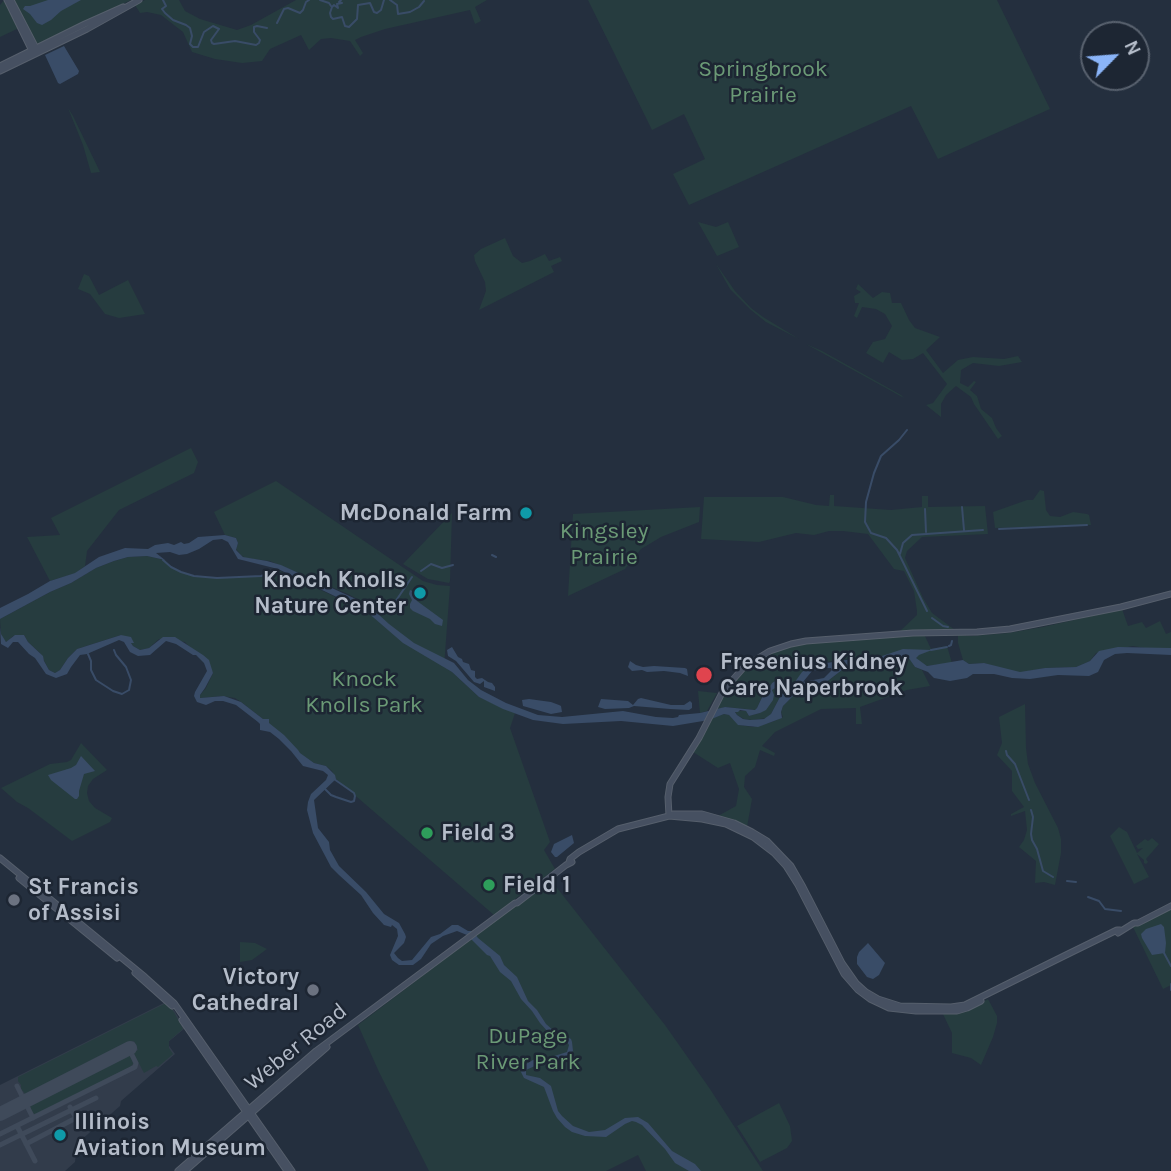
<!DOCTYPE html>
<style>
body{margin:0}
#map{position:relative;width:1171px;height:1171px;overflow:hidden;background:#242f3e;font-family:Karla,sans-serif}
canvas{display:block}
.north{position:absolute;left:1080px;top:21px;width:70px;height:70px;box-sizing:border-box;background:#1d2633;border:2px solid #59626f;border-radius:50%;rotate:65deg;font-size:19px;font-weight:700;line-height:28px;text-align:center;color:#b4bcc9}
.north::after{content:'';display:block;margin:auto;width:24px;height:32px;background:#8ab4f8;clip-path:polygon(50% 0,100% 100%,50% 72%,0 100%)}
</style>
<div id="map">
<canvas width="1171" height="1171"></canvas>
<div class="north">N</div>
</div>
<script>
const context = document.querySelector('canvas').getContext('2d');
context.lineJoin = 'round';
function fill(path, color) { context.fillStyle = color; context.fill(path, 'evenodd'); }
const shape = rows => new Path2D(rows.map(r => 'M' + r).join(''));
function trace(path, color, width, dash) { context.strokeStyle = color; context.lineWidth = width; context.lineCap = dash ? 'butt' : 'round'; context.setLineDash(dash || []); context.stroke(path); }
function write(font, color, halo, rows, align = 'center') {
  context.font = font + ' Karla,sans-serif'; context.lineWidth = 5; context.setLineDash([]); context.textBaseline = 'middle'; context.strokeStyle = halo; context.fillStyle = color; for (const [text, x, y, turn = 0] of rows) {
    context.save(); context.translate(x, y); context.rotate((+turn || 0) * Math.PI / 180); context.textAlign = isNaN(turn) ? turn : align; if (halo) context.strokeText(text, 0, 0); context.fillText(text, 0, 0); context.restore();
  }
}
fill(shape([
 [166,1002,172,1007,185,1028,167,1043,175,1054,121,1101,120,1106,80,1141,77,1146,75,1162,65,1171,0,1171,0,1085]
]), '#323c4b');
fill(shape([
 [4,0,19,28,0,37,0,5],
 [12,0,131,0,38,44,34,40],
 [145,0,179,0,185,11,200,19,237,30,251,25,296,0,487,0,475,7,481,21,475,24,470,10,385,29,361,37,355,40,363,53,360,56,350,41,331,38,321,39,309,50,301,35,270,49,262,61,242,63,215,59,192,52,183,32,161,15,147,12,140,13,135,5],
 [588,0,997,0,1050,109,938,159,911,106,689,205,673,174,705,159,684,114,652,130],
 [68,108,73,116,100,172,91,173,83,145],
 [698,222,716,227,728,222,739,247,717,256],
 [505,238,513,256,522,263,530,261,545,254,549,261,560,257,562,261,551,266,554,272,479,310,486,291,485,282,475,261,474,255,481,249],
 [716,264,735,291,751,308,763,317,799,339,766,322,751,310,730,289],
 [84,274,89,276,99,295,128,280,145,314,119,318,105,314,90,294,78,289],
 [858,284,873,298,882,292,890,293,892,303,901,303,909,320,915,328,940,337,926,350,943,373,958,360,973,357,1004,359,1018,356,1022,362,999,366,973,363,961,370,960,383,968,387,974,381,976,382,970,390,977,396,981,409,992,418,996,428,1002,436,998,439,974,404,971,397,956,386,946,395,941,404,941,417,926,405,933,403,947,384,923,353,913,359,902,360,889,352,883,363,866,353,873,342,885,339,892,326,885,314,876,309,862,307,857,318,854,316,859,303,855,303,854,296,861,292,856,289],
 [806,344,822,351,901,395,904,398],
 [191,448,198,462,194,473,119,510,87,551,85,566,76,573,50,581,27,537,60,535,51,518],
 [276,481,423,581,437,585,450,586,444,667,452,672,479,697,515,713,510,728,550,842,544,850,555,869,494,915,336,779,332,771,326,766,314,763,299,753,263,719,241,702,235,698,222,696,200,698,200,695,206,688,213,673,185,642,159,639,149,648,140,650,133,646,131,643,132,642,121,635,77,649,68,658,60,670,55,673,49,670,40,653,28,642,24,635,13,636,7,642,3,640,1,634,0,619,50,592,71,583,96,568,114,561,128,557,147,556,165,560,171,567,181,572,194,576,217,578,261,576,278,570,359,608,361,601,348,594,270,561,245,558,241,555,236,549,238,543,236,538,225,535,214,512],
 [1040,490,1044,491,1046,510,1050,516,1060,517,1073,512,1087,514,1089,515,1091,525,995,528,993,512,1027,500,1033,500],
 [830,495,834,495,834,506,891,510,922,507,922,496,928,496,928,507,985,506,988,534,922,537,907,551,905,558,923,598,932,613,955,630,899,632,917,615,917,611,914,591,904,571,894,569,868,534,843,531,829,531,814,535,796,533,759,542,701,539,704,497,783,497,816,505,829,506],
 [700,507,699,522,661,537,641,549,625,569,568,596,573,514],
 [452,513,450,581,449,583,428,579,403,564],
 [1122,609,1128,626,1142,622,1146,628,1160,621,1166,634,1171,632,1171,648,1151,649,1133,646,1096,653,1090,661,1076,667,1045,668,1024,672,1014,672,984,663,969,664,963,660,958,643,958,635,972,636,1008,633,1043,627],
 [924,634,931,649,947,646,952,663,927,666,918,661,908,649,876,658,869,659,866,657,818,663,806,670,792,686,781,695,771,714,767,718,752,720,744,719,737,715,735,711,746,711,749,716,760,713,778,679,772,683,768,690,765,691,756,710,725,707,715,711,724,694,742,673,765,656,785,647,805,643],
 [907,654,915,667,922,670,930,686,907,690,860,707,862,724,856,724,856,708,821,709,775,732,762,746,775,753,774,756,760,750,755,767,745,776,744,787,752,799,747,827,718,816,736,806,739,789,730,763,718,768,693,752,710,719,724,714,729,715,739,725,753,727,772,722,783,717,781,712,783,706,799,690,811,684,824,683,829,680,847,666,857,665,868,666,882,665,896,658,901,658],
 [698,691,717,693,707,711,700,713],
 [1025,704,1026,748,1028,764,1035,783,1058,828,1061,839,1061,853,1055,885,1044,882,1035,883,1036,861,1019,847,1024,840,1027,830,1025,811,1011,816,1011,814,1024,807,1012,791,1012,771,997,755,1002,743,999,717],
 [81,743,107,770,93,779,88,786,87,793,89,801,95,808,112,818,110,822,72,841,28,808,17,802,1,788,50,764,67,762,71,760],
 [1119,827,1127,832,1137,853,1143,848,1138,849,1136,846,1145,839,1148,841,1152,838,1159,844,1146,859,1148,862,1146,864,1144,863,1144,860,1137,854,1149,877,1134,884,1110,836],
 [550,879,665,1025,710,1089,763,1171,646,1171,638,1155,606,1171,429,1171,379,1072,358,1025],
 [1171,908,1171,985,1163,989,1133,927],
 [240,942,255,943,267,949,252,960,240,962],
 [988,999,997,1016,997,1023,993,1037,981,1065,971,1058,952,1053,952,1033,942,1012,970,1009],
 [166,1003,174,1012,183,1029,169,1041,169,1048,173,1054,158,1067,156,1066,144,1073,133,1052,138,1050,134,1041,27,1096,21,1089,21,1085,18,1081,18,1077],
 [128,1054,132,1058,133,1064,130,1067,39,1113,34,1114,31,1110,30,1104],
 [779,1103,790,1126,792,1141,787,1148,760,1162,737,1126]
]), '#263c3f');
fill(shape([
 [48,0,81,0,61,11,51,20,42,25,37,23,30,14,23,9,25,6,30,6],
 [64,46,79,71,78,74,60,84,58,83,45,55],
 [225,535,236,538,238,543,236,550,243,557,267,561,281,565,367,604,389,624,414,643,454,663,468,680,481,690,506,703,538,715,562,717,623,711,656,717,673,718,678,717,679,715,700,713,725,707,755,710,757,708,765,691,768,690,772,683,780,678,781,684,772,690,774,695,773,700,766,710,760,713,749,716,746,711,740,710,738,712,735,712,737,715,743,719,750,720,764,719,771,714,781,695,792,686,802,672,813,665,866,657,869,659,876,658,903,649,932,650,919,655,916,658,927,666,963,660,969,664,984,663,1020,672,1045,668,1076,667,1090,661,1099,651,1118,647,1171,648,1171,655,1127,653,1115,654,1104,660,1098,672,1089,676,1058,675,1030,679,1012,678,994,674,973,674,967,678,950,681,934,678,928,672,915,667,906,654,901,658,896,658,879,665,847,666,829,680,824,683,811,684,799,690,783,706,781,712,782,718,758,727,738,725,729,715,724,714,709,720,673,726,621,721,563,724,533,720,503,709,479,697,452,672,403,643,366,611,278,569,238,559,228,542,222,539,213,540,199,549,187,554,179,555,170,552,156,553,165,560,147,556,128,557,114,561,96,568,71,583,50,592,0,619,0,608,28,594,50,581,75,573,99,557,125,548,148,549,155,545,168,543,174,545,181,542,184,544,189,543,198,537],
 [826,668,831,668,832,670,824,678,803,682,812,671],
 [410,590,415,592,417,601,443,620,442,626,435,624,430,619,413,611,410,608,410,604,412,600,409,594],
 [0,627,1,634,6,642,15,635,24,635,28,642,43,656,44,661,49,670,55,673,60,670,68,658,77,649,121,635,131,637,134,643,131,643,133,646,140,650,149,648,163,637,175,637,203,655,209,660,213,673,205,688,200,695,200,698,224,696,241,702,263,719,269,719,269,723,284,735,298,750,300,753,314,763,326,766,335,775,336,779,314,800,318,828,329,842,330,850,339,866,366,892,384,914,399,923,405,934,406,937,404,943,394,953,398,958,402,961,412,960,431,937,440,934,452,925,458,925,468,931,473,931,478,938,500,956,504,965,517,977,528,1001,537,1010,546,1024,554,1031,571,1039,572,1042,573,1051,563,1059,551,1063,537,1065,526,1070,526,1075,540,1078,551,1086,558,1111,562,1116,573,1126,589,1132,605,1130,625,1118,638,1117,648,1123,672,1151,695,1164,701,1171,689,1171,675,1163,665,1149,642,1125,636,1122,632,1121,625,1124,606,1137,585,1136,572,1132,565,1127,557,1118,553,1111,544,1087,524,1078,521,1072,526,1064,533,1060,551,1057,567,1052,569,1045,567,1042,550,1034,540,1023,532,1011,521,999,511,981,500,972,490,956,487,955,467,935,457,931,443,936,431,944,421,959,413,965,399,965,392,960,390,955,398,936,397,929,392,925,391,927,384,925,373,913,361,895,339,875,331,867,313,833,307,810,308,802,311,794,326,780,328,775,323,771,303,766,291,751,279,739,270,732,260,730,260,724,258,722,236,705,223,701,215,701,206,705,197,702,194,696,195,692,207,671,204,663,196,655,193,655,176,644,166,641,150,655,138,656,130,652,124,642,119,640,87,654,80,655,71,667,67,674,56,678,46,674,35,658,29,654,18,642,13,642,8,648,1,644],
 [452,647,458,657,462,659,463,662,469,664,471,670,475,671,475,677,477,679,482,678,488,682,492,683,495,687,495,691,484,687,484,681,480,684,474,682,456,661,448,656,447,650],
 [630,661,636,665,643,667,654,666,685,668,687,669,688,676,680,673,664,671,647,672,642,670,632,671,628,667],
 [641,698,671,705,684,705,690,701,692,703,692,708,689,710,670,709,634,706,629,708,605,709,598,707,601,699,628,701,633,705,638,699],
 [529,699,551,702,559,705,561,706,562,712,551,714,523,706,522,700],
 [81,756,95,771,84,774,79,791,79,796,77,799,75,799,51,780,48,775,71,768,76,765],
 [572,835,574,843,557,857,555,857,551,852,554,844],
 [1161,924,1164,927,1166,943,1165,953,1152,955,1142,938,1141,934,1146,929],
 [868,943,885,963,879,975,873,979,867,977,857,964,857,957,859,952]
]), '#394c67');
trace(shape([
 [163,0,166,6,162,9,165,13,173,20,186,25,190,28,192,36,190,44,193,47,198,47,204,32,213,26,219,29,211,40,212,43,214,44,235,41,256,45,259,43,260,40,254,32,254,27,257,26,267,28],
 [320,0,329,3,331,6],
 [390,0,397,5,398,14,410,12,419,7,424,1],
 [332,7,330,13,331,17,333,19,342,17,345,26,349,27,357,19,358,5,370,3,374,12,377,13,381,10,384,0],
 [332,7,334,5,338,8,337,4,342,3,339,2,341,0],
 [277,23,284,9,288,8,300,13,303,10,306,2,309,0],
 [907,430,899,440,881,456,874,473,866,502,865,522,871,533,886,538,897,550,927,611],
 [962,507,964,530],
 [925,509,926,532],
 [999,529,1087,525],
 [900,554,903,543,912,535,983,530],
 [492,555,496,557],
 [163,560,171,567,181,572,194,576,217,578,261,576,276,571,279,568],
 [421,571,431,564,442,568,453,565],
 [378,614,391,608,412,577],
 [932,618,943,626,948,627],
 [949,646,951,645,952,641],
 [931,650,947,647],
 [88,654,91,661,91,670,96,680,113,691,122,694,129,690,131,680,126,667,116,655,114,650],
 [1006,751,1007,755,1015,764,1029,800],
 [325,789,331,795,336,797,351,802,354,801,355,796,354,793,334,779],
 [1031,810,1033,817,1031,834,1032,840,1037,849,1043,871,1053,877],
 [1067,881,1076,882],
 [1088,897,1099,901,1105,909,1121,911],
 [1164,953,1171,966],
 [1171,984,1171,990]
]), '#394c67', 2);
trace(shape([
 [17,1086,33,1118],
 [17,1126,35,1161],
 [0,1134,135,1067,136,1063,129,1049],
 [26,1144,76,1118,70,1107],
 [0,1145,96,1098]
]), '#3f4a5a', 5);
trace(shape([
 [0,1114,130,1048]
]), '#3f4a5a', 14);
const secondary = shape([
 [7,0,32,51],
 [11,0,37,50],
 [0,66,85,24,123,7],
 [0,71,87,29,139,0],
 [669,816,702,819,726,824,753,837,774,853,786,866,798,885,844,974,858,990,870,999,889,1008,916,1011,957,1011,967,1008,981,1001],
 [669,816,668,797,670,784,699,738,723,691,744,667,770,651,791,644,806,641,913,633,977,632,1010,629,1121,607,1171,594],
 [0,858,145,977,174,1003,292,1171],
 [569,862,570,859,579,852,618,829,669,816,673,814,702,814,734,823,752,832,767,841,791,866,803,887,842,963,856,983,866,992,878,999,900,1006,951,1007,965,1005,1068,954,1117,930,1120,930],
 [19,878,117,958],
 [1118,933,1134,923,1138,923,1171,906],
 [135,973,172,1006],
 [182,1020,287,1171],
 [178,1171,316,1051,515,903,517,903,566,865,572,862],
 [185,1171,327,1047]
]);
trace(secondary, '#565f6c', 7);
trace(secondary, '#465061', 5);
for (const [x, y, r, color] of [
 [526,513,7,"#0f9aa8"],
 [420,593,7,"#0f9aa8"],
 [704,675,9,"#e0444e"],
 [427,833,7,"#2e9e5b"],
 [489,885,7,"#2e9e5b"],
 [14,900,7,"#6b7280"],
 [313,990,7,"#6b7280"],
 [60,1135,7,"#0f9aa8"]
]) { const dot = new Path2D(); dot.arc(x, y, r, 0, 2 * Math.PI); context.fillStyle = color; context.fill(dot); trace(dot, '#1d2633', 2.5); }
write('23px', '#6b9a76', '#1d2633', [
 ["Springbrook",763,69],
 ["Prairie",763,95],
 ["Kingsley",604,531],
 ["Prairie",604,557],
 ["Knock",364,679],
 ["Knolls Park",364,705],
 ["DuPage",528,1036],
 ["River Park",528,1062]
]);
write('bold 23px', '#b4bcc9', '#1d2633', [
 ["McDonald Farm",512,513,"right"],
 ["Knoch Knolls",406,580,"right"],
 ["Nature Center",406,606,"right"],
 ["Fresenius Kidney",720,662],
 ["Care Naperbrook",720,688],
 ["Field 3",441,833],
 ["Field 1",503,885],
 ["St Francis",28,887],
 ["of Assisi",28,913],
 ["Victory",299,977,"right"],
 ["Cathedral",299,1003,"right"],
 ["Illinois",74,1122],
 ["Aviation Museum",74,1148]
], 'left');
write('23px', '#b4bcc9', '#1d2633', [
 ["Weber Road",296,1047,-39]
]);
</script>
